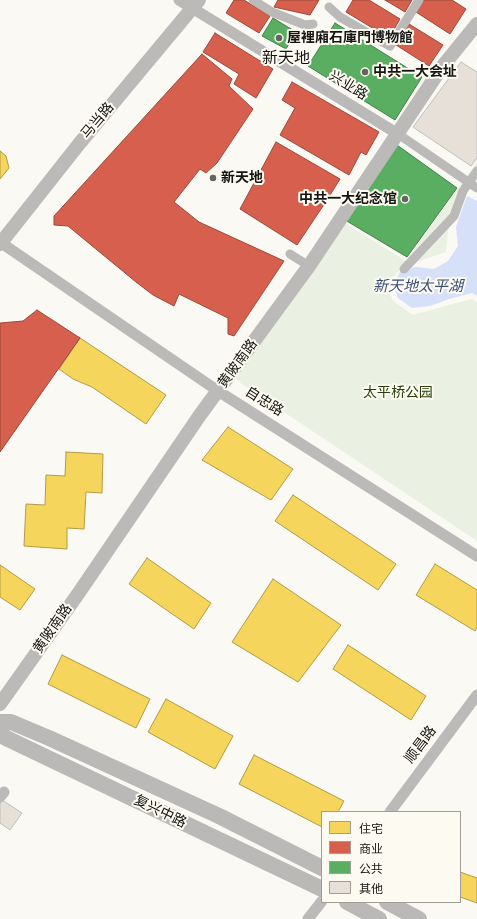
<!DOCTYPE html>
<meta charset="utf-8">
<style>
body{margin:0}
#map{position:relative;width:477px;height:919px;overflow:hidden;background:#faf9f4;font-family:"DejaVu Sans","Noto Sans SC",sans-serif}
canvas{display:block}
.legend{position:absolute;left:321px;top:811px;width:140px;height:92px;box-sizing:border-box;background:#fdfbf1;border:1px solid #a09f97;margin:0;padding:5px 7px;list-style:none;font-size:12px;color:#151411}
.legend li{display:flex;align-items:center;gap:8px;height:20px}
.legend b{width:20px;border:1px solid #a09f97}
</style>
<div id="map">
<canvas width="477" height="919"></canvas>
<ul class="legend">
<li><b style="height:11px;background:#f6d55c"></b>住宅</li>
<li><b style="height:11px;background:#d6604d"></b>商业</li>
<li><b style="height:11px;background:#5aae61"></b>公共</li>
<li><b style="height:11px;background:#e7e0d9"></b>其他</li>
</ul>
</div>
<script>
const context = document.querySelector('canvas').getContext('2d');
context.lineJoin = 'round';
function fill(path, color) { context.fillStyle = color; context.fill(path, 'evenodd'); }
const shape = rows => new Path2D(rows.map(r => 'M' + r).join(''));
function trace(path, color, width, dash) { context.strokeStyle = color; context.lineWidth = width; context.lineCap = dash ? 'butt' : 'round'; context.setLineDash(dash || []); context.stroke(path); }
function write(font, color, halo, rows, align = 'center') {
  context.font = font + ' "DejaVu Sans","Noto Sans SC",sans-serif'; context.lineWidth = 4; context.setLineDash([]); context.textBaseline = 'middle'; context.strokeStyle = halo; context.fillStyle = color; for (const [text, x, y, turn = 0] of rows) {
    context.save(); context.translate(x, y); context.rotate((+turn || 0) * Math.PI / 180); context.textAlign = isNaN(turn) ? turn : align; if (halo) context.strokeText(text, 0, 0); context.fillText(text, 0, 0); context.restore();
  }
}
fill(shape([
 [477,162,477,167,459,194,448,231,446,252,404,266,386,284,393,301,413,315,471,299,477,302,477,541,233,378,342,221,406,261]
]), '#eaf0e2');
fill(shape([
 [467,196,477,201,477,296,472,293,449,299,430,306,412,308,398,298,393,285,400,272,415,267,434,269,448,261,458,246,456,227]
]), '#d6e0f8');
const homes = shape([
 [0,151,6,156,9,168,0,179,0,151],
 [80,338,166,395,146,424,92,387,73,379,59,369,80,338],
 [228,427,293,469,271,500,202,460,228,427],
 [66,452,103,454,102,493,86,492,84,529,67,528,67,549,24,546,26,504,45,505,46,475,65,476,66,452],
 [293,495,396,564,378,590,275,521,293,495],
 [147,558,211,603,194,629,129,584,147,558],
 [435,564,477,590,477,628,475,631,416,595,435,564],
 [0,565,35,589,20,610,0,597,0,565],
 [273,579,341,625,298,682,232,642,273,579],
 [348,645,426,696,411,720,333,669,348,645],
 [62,655,150,699,136,728,48,684,62,655],
 [166,699,233,736,215,769,148,732,166,699],
 [254,755,344,801,338,812,322,812,322,827,239,784,254,755],
 [460,872,477,878,477,903,460,897,460,872]
]);
fill(homes, '#f6d55c');
trace(homes, '#b29b46', 1);
const shops = shape([
 [234,0,244,0,270,16,259,33,226,13,234,0],
 [278,0,319,0,310,15,274,7,278,0],
 [353,0,369,0,400,19,389,38,346,12,353,0],
 [385,0,412,0,405,12,385,0],
 [424,0,452,0,466,9,450,34,416,12,424,0],
 [409,24,443,45,429,66,396,45,409,24],
 [215,33,273,69,256,98,234,84,239,74,203,52,215,33],
 [202,54,232,79,229,86,253,109,217,163,206,173,200,169,174,202,199,222,284,261,234,336,228,334,228,318,179,294,174,306,153,295,136,282,68,226,54,225,54,216,202,54],
 [292,82,379,132,366,155,361,152,349,175,280,135,295,108,282,100,292,82],
 [276,142,340,179,325,203,297,245,240,209,276,142],
 [37,310,80,338,0,452,0,323,23,321,37,310]
]);
fill(shops, '#d6604d');
trace(shops, '#9c493b', 1);
const public = shape([
 [273,18,296,32,286,49,262,36,273,18],
 [335,23,422,77,395,120,308,66,335,23],
 [397,145,457,188,407,257,345,220,397,145]
]);
fill(public, '#5aae61');
trace(public, '#458049', 1);
const building = shape([
 [461,62,477,72,477,158,471,166,413,127,461,62],
 [2,800,22,813,10,830,0,823,0,803,2,800]
]);
fill(building, '#e7e0d9');
trace(building, '#c0bebb', 1);
trace(shape([
 [253,0,272,12,305,25,313,24],
 [329,7,340,17,390,46,419,0],
 [398,134,477,188],
 [290,254,309,266],
 [404,269,454,216,463,191,477,171]
]), '#bbbab8', 9);
trace(shape([
 [179,0,398,134],
 [0,242,218,391,477,556],
 [0,797,4,792],
 [390,812,477,695],
 [308,919,322,901]
]), '#bbbab8', 11);
trace(shape([
 [0,244,79,144,199,0],
 [0,704,78,594,200,415,309,266,442,67,477,24]
]), '#bbbab8', 14);
trace(shape([
 [0,722,11,722,49,738,219,816,322,868],
 [0,733,6,738,322,889],
 [347,902,379,919],
 [387,902,419,919]
]), '#bab9b7', 16);
for (const [x, y, r, color] of [
 [279,38,4,"#656460"],
 [365,72,4,"#656460"],
 [213,178,4,"#656460"],
 [405,199,4,"#656460"]
]) { const dot = new Path2D(); dot.arc(x, y, r, 0, 2 * Math.PI); context.fillStyle = color; context.fill(dot); trace(dot, '#fdfbf1', 1.5); }
write('bold 14px', '#151411', '#fdfbf1', [
 ["屋裡廂石庫門博物館",287,38],
 ["中共一大会址",373,72],
 ["新天地",221,178],
 ["中共一大纪念馆",397,199,"right"]
], 'left');
write('14px', '#151411', '#fdfbf1', [
 ["兴业路",348,86,32],
 ["马当路",98,121,-50],
 ["黄陂南路",238,364,-54],
 ["自忠路",264,402,32],
 ["黄陂南路",53,629,-55],
 ["顺昌路",421,745,-53],
 ["复兴中路",160,812,26]
]);
write('14px', '#29400d', '#fdfbf1', [
 ["太平桥公园",398,393]
]);
write('italic 15px', '#394d7b', '#fdfbf1', [
 ["新天地太平湖",418,287]
]);
write('16px', '#151411', '#fdfbf1', [
 ["新天地",286,59]
]);
</script>
